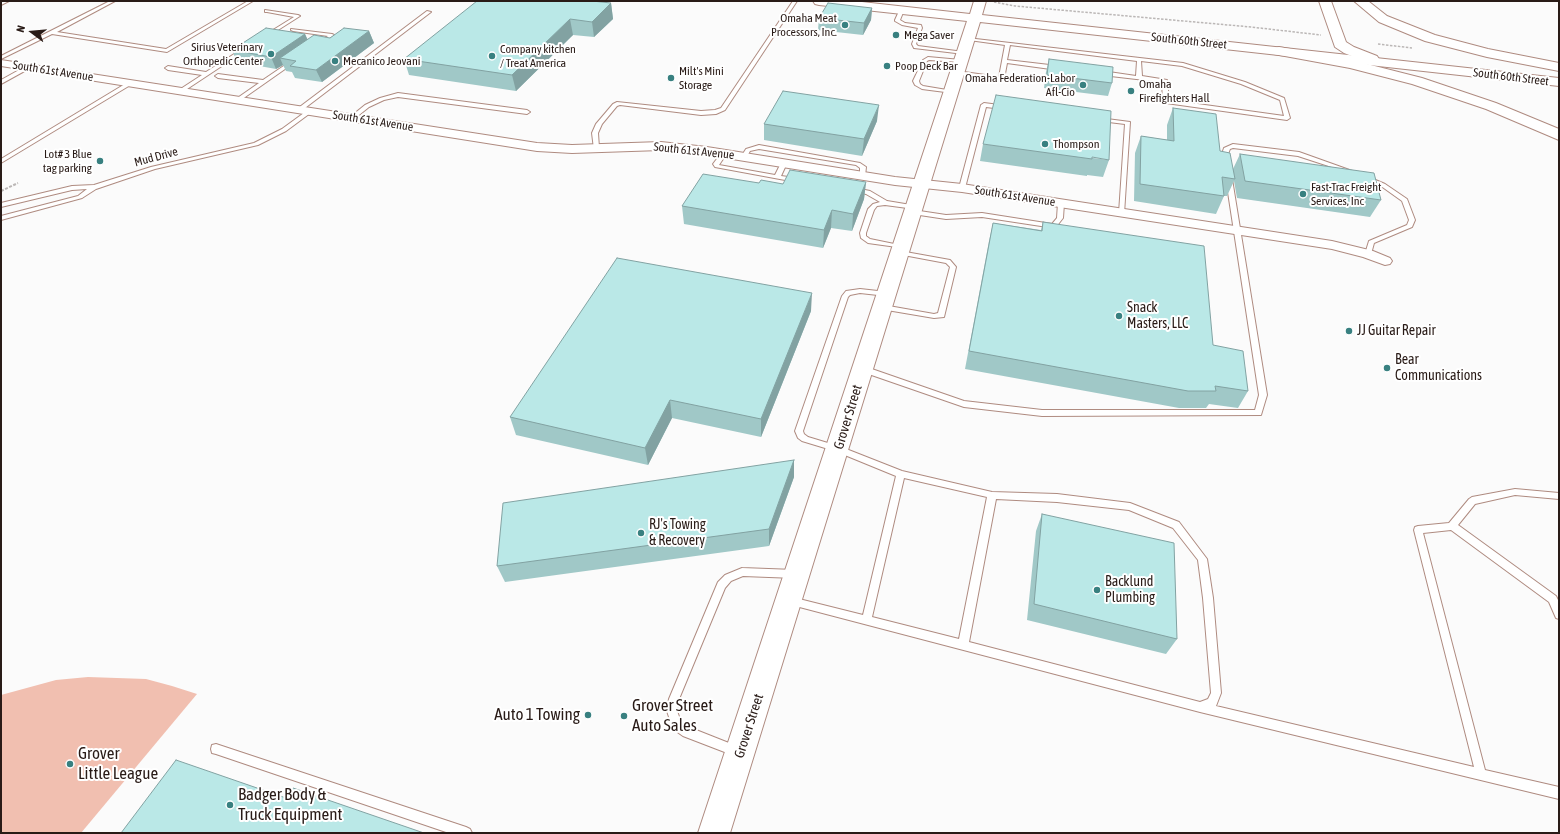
<!DOCTYPE html>
<style>
body{margin:0}
#map{position:relative;width:1560px;height:834px;overflow:hidden;background:#fbfbfb;font-family:"Asap Condensed",sans-serif}
canvas{display:block}
.frame{position:absolute;inset:0;border:2px solid #291b17;pointer-events:none}
.north{position:absolute;left:12px;top:12px;width:40px;height:40px;-webkit-text-stroke:3px #fff;paint-order:stroke;rotate:286deg;font-size:11px;font-weight:700;line-height:16px;text-align:center;color:#291b17}
.north::after{content:'';display:block;margin:auto;width:14px;height:18px;background:#291b17;clip-path:polygon(50% 0,100% 100%,50% 72%,0 100%)}
</style>
<div id="map">
<canvas width="1560" height="834"></canvas>
<div class="frame"></div>
<div class="north">N</div>
</div>
<script>
const context = document.querySelector('canvas').getContext('2d');
context.lineJoin = 'round';
function fill(path, color) { context.fillStyle = color; context.fill(path, 'evenodd'); }
const shape = rows => new Path2D(rows.map(r => 'M' + r).join(''));
function trace(path, color, width, dash) { context.strokeStyle = color; context.lineWidth = width; context.lineCap = dash ? 'butt' : 'round'; context.setLineDash(dash || []); context.stroke(path); }
function write(font, color, halo, rows, align = 'center') {
  context.font = font + ' "Asap Condensed",sans-serif'; context.lineWidth = 4; context.setLineDash([]); context.textBaseline = 'middle'; context.strokeStyle = halo; context.fillStyle = color; for (const [text, x, y, turn = 0] of rows) {
    context.save(); context.translate(x, y); context.rotate((+turn || 0) * Math.PI / 180); context.textAlign = isNaN(turn) ? turn : align; if (halo) context.strokeText(text, 0, 0); context.fillText(text, 0, 0); context.restore();
  }
}
fill(shape([
 [88,677,146,679,172,686,197,694,81,833,1,833,1,695,56,680]
]), '#f1bfb0');
const service = shape([
 [110,1,115,1,57,32,166,49,248,1,253,1,167,52,52,34,1,59,1,56,110,1],
 [793,1,797,1,725,110,716,114,701,115,620,105,617,106,602,124,598,133,599,148,594,149,592,133,596,124,613,104,617,102,701,111,715,110,721,108,793,1],
 [900,9,904,10,900,20,905,23,921,25,922,28,916,44,918,46,964,52,966,53,964,54,914,48,912,44,918,28,902,25,895,21,895,20,900,9],
 [265,10,298,15,300,16,267,37,265,36,265,35,294,17,267,12,265,12,265,10],
 [427,11,431,12,301,111,297,111,297,109,427,11],
 [291,29,332,34,334,35,319,45,317,45,317,43,328,36,293,31,291,30,291,29],
 [967,38,1183,63,1245,82,1284,98,1290,118,1287,120,1166,103,1163,101,1162,82,1102,75,1099,73,1102,71,1136,76,1137,61,1010,45,1007,60,1058,66,1061,68,1058,70,1007,63,1004,79,1001,81,955,74,955,72,957,71,999,77,1005,45,969,40,967,40,967,38],
 [1141,61,1182,66,1241,84,1280,100,1284,116,1169,100,1167,80,1142,76,1141,61],
 [242,49,246,50,181,93,179,92,179,90,202,75,168,70,165,68,168,66,206,72,242,49],
 [928,57,961,60,963,61,961,62,929,60,927,61,919,81,920,84,923,86,953,91,953,93,922,89,915,85,913,81,923,60,928,57],
 [291,61,295,62,238,102,236,101,236,99,259,83,218,78,215,76,218,74,263,80,291,61],
 [28,65,31,67,30,68,1,84,1,80,28,65],
 [130,81,133,83,132,84,1,163,1,159,130,81],
 [398,93,527,110,530,112,527,114,398,97,384,100,369,107,354,119,349,118,365,105,380,98,398,93],
 [984,103,1130,122,1124,214,1122,215,1119,213,1125,124,986,107,965,188,962,190,960,189,959,188,981,105,984,103],
 [308,110,313,111,286,131,258,145,155,169,96,189,82,198,1,220,1,216,78,196,87,189,72,190,1,207,1,203,72,186,94,185,151,167,254,143,282,129,308,110],
 [1233,144,1299,152,1355,172,1354,173,1350,173,1298,156,1233,148,1230,149,1228,154,1229,162,1224,163,1222,154,1224,148,1233,144],
 [759,145,860,163,866,167,865,176,862,178,860,177,860,168,856,165,759,149,750,151,746,158,742,158,741,157,746,149,759,145],
 [724,151,727,153,719,165,775,175,781,163,784,161,787,163,781,176,796,178,799,180,796,182,715,167,713,164,722,152,724,151],
 [1366,176,1385,184,1407,199,1415,220,1412,227,1374,243,1371,254,1368,256,1365,254,1369,241,1407,225,1409,220,1402,201,1381,186,1364,179,1364,177,1366,176],
 [1229,177,1232,179,1267,395,1261,415,1042,416,964,407,860,371,859,369,860,367,866,367,964,401,1042,410,1255,410,1259,395,1226,179,1229,177],
 [855,188,870,191,887,201,917,206,917,208,915,209,885,205,877,206,874,210,866,233,866,236,870,239,904,246,904,248,868,243,861,238,860,233,868,209,873,204,880,202,866,194,853,191,853,189,855,188],
 [1061,201,1064,203,1063,218,1056,227,1054,228,982,217,946,219,913,214,910,212,913,210,946,215,982,213,1052,224,1057,218,1058,203,1061,201],
 [900,251,950,260,956,267,944,317,934,318,881,309,879,307,883,305,934,314,938,313,950,267,946,263,898,254,897,253,900,251],
 [860,289,887,292,890,294,887,296,860,293,850,295,848,297,803,431,804,434,808,437,841,447,902,471,992,492,1057,494,1130,503,1179,522,1207,559,1213,598,1221,693,1216,706,1474,767,1414,530,1415,527,1418,526,1449,523,1469,499,1472,497,1515,489,1559,493,1559,499,1515,495,1475,504,1458,525,1556,596,1559,602,1559,619,1556,618,1549,602,1451,530,1423,533,1485,770,1559,787,1559,799,1200,712,788,604,786,601,788,598,791,597,863,615,896,476,835,451,802,441,798,438,795,431,842,296,846,291,860,289],
 [904,478,987,497,959,639,872,617,904,478],
 [996,499,1057,502,1129,510,1173,528,1198,560,1203,598,1211,693,1208,699,1200,702,969,642,996,499],
 [742,568,795,570,798,571,800,574,798,577,795,578,743,576,731,581,725,588,679,699,677,711,681,722,691,728,739,747,740,751,739,755,735,756,683,736,673,729,667,711,669,699,718,582,725,575,742,568],
 [216,744,466,827,470,829,472,833,449,833,216,754,212,753,211,749,212,745,216,744]
]);
const minor = shape([
 [1,1,9,1,1,5,1,1],
 [1,60,537,143,572,145,661,142,707,147,895,177,962,184,1332,241,1373,251,1390,258,1392,261,1390,264,1385,265,1363,257,1332,249,962,192,895,185,707,155,661,150,572,153,537,151,1,66,1,60]
]);
const secondary = shape([
 [813,1,853,1,970,14,974,1,986,1,982,15,1559,78,1559,86,980,22,730,833,698,833,967,21,819,5,815,4,813,1]
]);
const motorway = shape([
 [1319,1,1331,1,1346,42,1354,47,1377,56,1379,59,1377,62,1367,62,1344,53,1335,47,1319,1],
 [1354,1,1368,1,1387,16,1435,35,1488,49,1559,63,1559,71,1487,57,1425,41,1379,22,1354,1],
 [1279,47,1351,60,1422,78,1496,103,1559,129,1559,140,1486,109,1412,84,1350,68,1274,54,1272,51,1274,48,1279,47]
]);
trace(service, '#af8b80', 2);
trace(minor, '#af8b80', 2);
trace(secondary, '#af8b80', 2);
trace(motorway, '#af8b80', 2);
trace(shape([
 [994,2,1015,6,1251,27,1321,35],
 [1378,44,1412,48]
]), '#bbb7b6', 1.5, [2.5, 1.5]);
trace(shape([
 [1,191,18,183]
]), '#bbb7b6', 2, [3, 1.5]);
fill(service, '#fff');
fill(minor, '#fff');
fill(secondary, '#fff');
fill(motorway, '#fff');
fill(shape([
 [611,3,613,19,594,37,573,35,516,91,409,75,404,59],
 [872,8,871,20,863,35,818,30,819,18],
 [369,31,374,43,322,82,295,78,292,72,286,71,283,65,276,69,237,62,232,50,305,34,308,40,330,38],
 [1049,59,1112,83,1108,96,1044,88,1046,72],
 [1173,108,1220,151,1233,169,1240,154,1381,200,1370,217,1237,198,1234,181,1227,196,1224,196,1216,214,1134,201,1135,153,1141,136,1167,140,1167,125],
 [877,121,862,156,764,140,764,124],
 [983,144,1109,160,1103,177,1087,175,1087,176,980,161],
 [866,182,864,199,852,231,831,228,823,248,684,224,682,206,759,183,783,184],
 [1043,222,1213,345,1248,391,1238,408,1209,404,1206,408,1179,408,965,369,989,241,993,223,1041,230],
 [811,311,761,437,672,418,648,465,516,435,510,417],
 [794,460,794,477,769,546,505,582,497,566],
 [1042,514,1177,639,1166,654,1027,620,1036,531]
]), '#a0c8c7');
fill(shape([
 [611,3,613,19,594,37,592,22],
 [872,8,871,20,863,35,864,23],
 [570,19,573,35,516,91,512,75],
 [369,31,374,43,322,82,316,70],
 [305,34,310,46,280,58,283,65,276,69,271,57],
 [879,105,877,121,862,156,864,139],
 [866,182,864,199,852,231,853,214],
 [832,210,831,228,823,248,824,230],
 [812,293,811,311,761,437,761,419],
 [670,400,672,418,648,465,645,448],
 [794,460,794,477,769,546,769,529]
]), '#82a2a2');
const building = shape([
 [477,1,592,1,611,3,592,22,570,19,512,75,404,59,477,1],
 [828,3,872,8,864,23,819,18,828,3],
 [266,28,305,34,271,57,232,50,266,28],
 [344,28,369,31,316,70,290,66,296,61,280,58,314,35,330,38,344,28],
 [1049,59,1113,67,1112,83,1047,75,1049,59],
 [783,91,879,105,864,139,764,124,783,91],
 [996,95,1111,111,1109,160,1092,157,1092,159,983,144,996,95],
 [1173,108,1216,114,1220,151,1230,153,1235,179,1222,177,1224,196,1140,184,1141,136,1174,141,1173,108],
 [1240,154,1374,173,1381,200,1245,181,1240,154],
 [790,170,866,182,853,214,832,210,824,230,682,206,703,174,759,183,761,180,783,184,790,170],
 [1043,222,1204,246,1213,345,1243,351,1248,391,1215,386,1216,391,1188,391,969,351,993,223,1042,231,1043,222],
 [617,258,812,293,761,419,670,400,645,448,510,417,617,258],
 [794,460,769,529,497,566,503,503,794,460],
 [1042,514,1174,543,1177,639,1034,604,1042,514],
 [176,760,286,798,293,788,424,833,121,833,176,760]
]);
fill(building, '#bae8e7');
trace(building, '#82a2a2', 1);
for (const [x, y, r, color] of [
 [845,25,4,"#388080"],
 [896,35,4,"#388080"],
 [271,54,4,"#388080"],
 [492,56,4,"#388080"],
 [335,61,4,"#388080"],
 [887,66,4,"#388080"],
 [671,78,4,"#388080"],
 [1083,85,4,"#388080"],
 [1131,91,4,"#388080"],
 [1045,144,4,"#388080"],
 [100,161,4,"#388080"],
 [1303,194,4,"#388080"],
 [1119,316,4,"#388080"],
 [1349,331,4,"#388080"],
 [1387,368,4,"#388080"],
 [641,533,4,"#388080"],
 [1097,590,4,"#388080"],
 [588,715,4,"#388080"],
 [624,716,4,"#388080"],
 [70,764,4,"#388080"],
 [230,805,4,"#388080"]
]) { const dot = new Path2D(); dot.arc(x, y, r, 0, 2 * Math.PI); context.fillStyle = color; context.fill(dot); trace(dot, '#fff', 1.5); }
write('12px', '#291b17', '#fff', [
 ["Omaha Meat",837,18,"right"],
 ["Processors, Inc.",837,32,"right"],
 ["Mega Saver",904,35],
 ["Sirius Veterinary",263,47,"right"],
 ["Orthopedic Center",263,61,"right"],
 ["Company kitchen",500,49],
 ["/ Treat America",500,63],
 ["Mecanico Jeovani",343,61],
 ["Poop Deck Bar",895,66],
 ["Milt's Mini",679,71],
 ["Storage",679,85],
 ["Omaha Federation-Labor",1075,78,"right"],
 ["Afl-Cio",1075,92,"right"],
 ["Omaha",1139,84],
 ["Firefighters Hall",1139,98],
 ["Thompson",1053,144],
 ["Lot# 3 Blue",92,154,"right"],
 ["tag parking",92,168,"right"],
 ["Fast-Trac Freight",1311,187],
 ["Services, Inc",1311,201]
], 'left');
write('12px', '#291b17', '#fff', [
 ["South 60th Street",1189,41,6],
 ["South 61st Avenue",53,71,9],
 ["South 60th Street",1511,77,7],
 ["South 61st Avenue",373,121,9],
 ["South 61st Avenue",694,151,6],
 ["Mud Drive",156,157,-15],
 ["South 61st Avenue",1015,196,9]
]);
write('14px', '#291b17', '#fff', [
 ["Snack",1127,308],
 ["Masters, LLC",1127,324],
 ["JJ Guitar Repair",1357,331],
 ["Bear",1395,360],
 ["Communications",1395,376],
 ["RJ's Towing",649,525],
 ["& Recovery",649,541],
 ["Backlund",1105,582],
 ["Plumbing",1105,598]
], 'left');
write('14px', '#291b17', '#fff', [
 ["Grover Street",848,417,-73],
 ["Grover Street",749,726,-72]
]);
write('17px', '#291b17', '#fff', [
 ["Grover Street",632,706],
 ["Auto Sales",632,726],
 ["Auto 1 Towing",580,715,"right"],
 ["Grover",78,754],
 ["Little League",78,774],
 ["Badger Body &",238,795],
 ["Truck Equipment",238,815]
], 'left');
</script>
